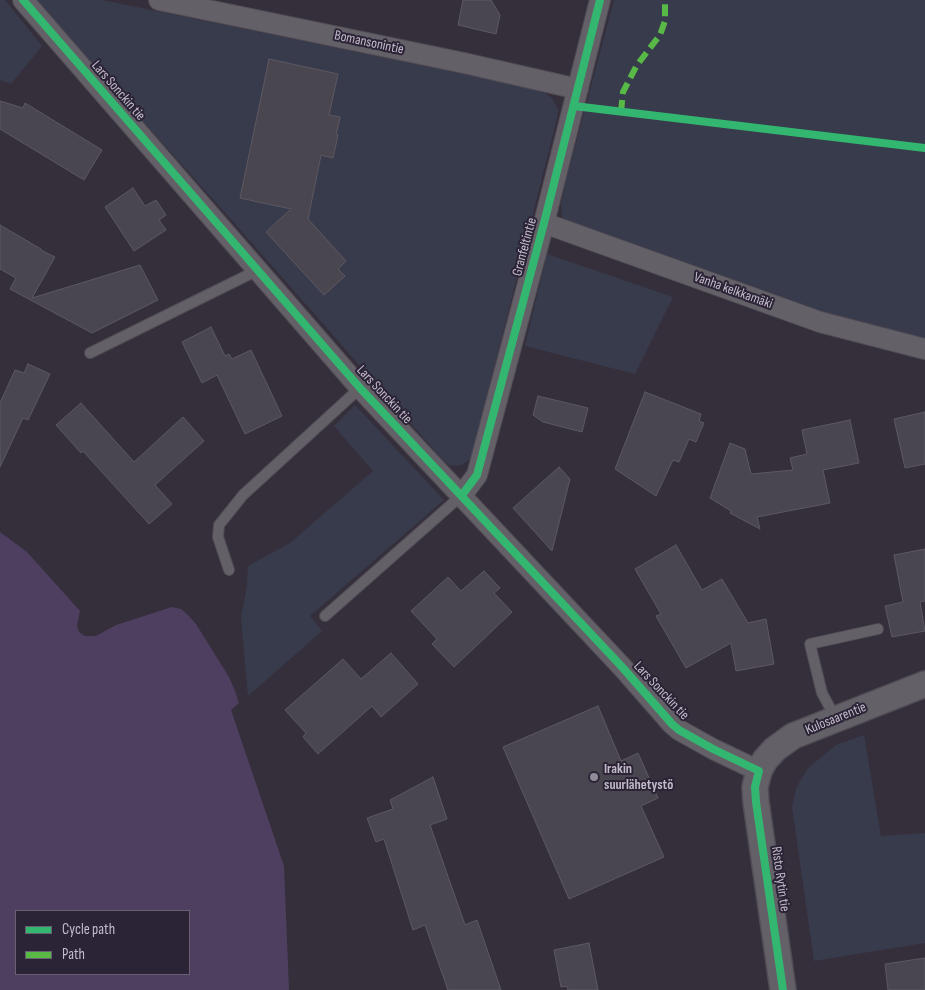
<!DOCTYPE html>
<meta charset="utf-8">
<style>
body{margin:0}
#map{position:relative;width:925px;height:990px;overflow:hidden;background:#352f3b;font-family:"Sofia Sans Condensed",sans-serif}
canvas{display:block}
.legend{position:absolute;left:15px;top:910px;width:175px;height:65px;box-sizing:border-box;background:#2b2336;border:1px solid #686071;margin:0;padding:6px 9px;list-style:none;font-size:15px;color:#c3bbca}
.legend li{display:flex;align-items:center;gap:10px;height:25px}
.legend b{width:25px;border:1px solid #686071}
</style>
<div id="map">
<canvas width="925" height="990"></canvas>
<ul class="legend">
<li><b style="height:6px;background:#33b770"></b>Cycle path</li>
<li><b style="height:6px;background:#58b947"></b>Path</li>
</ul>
</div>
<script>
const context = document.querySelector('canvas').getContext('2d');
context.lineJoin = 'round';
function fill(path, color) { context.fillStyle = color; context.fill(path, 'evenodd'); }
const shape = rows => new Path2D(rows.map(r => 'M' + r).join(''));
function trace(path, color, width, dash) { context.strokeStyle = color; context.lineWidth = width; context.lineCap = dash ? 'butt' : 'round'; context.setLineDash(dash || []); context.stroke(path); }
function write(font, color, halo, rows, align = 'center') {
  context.font = font + ' "Sofia Sans Condensed",sans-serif'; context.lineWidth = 4; context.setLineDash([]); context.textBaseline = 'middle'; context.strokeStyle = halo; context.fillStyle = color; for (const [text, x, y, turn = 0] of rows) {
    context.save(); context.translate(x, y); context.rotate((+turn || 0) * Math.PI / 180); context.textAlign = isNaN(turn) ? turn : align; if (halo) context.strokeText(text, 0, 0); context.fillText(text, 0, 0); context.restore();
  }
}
fill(shape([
 [0,0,5,0,42,46,11,84,0,80],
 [36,0,102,0,533,88,541,90,552,98,558,110,557,118,472,456,469,460,461,465,456,466,449,465,443,460,236,225,42,9],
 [614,0,925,0,925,341,857,325,570,223,562,217,561,204,565,184],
 [547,254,673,297,635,374,525,346],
 [355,405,444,500,310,616,322,631,248,696,241,617,247,586,248,566,290,543,373,471,334,426],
 [864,735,881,836,925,833,925,943,814,961,792,807,796,788,808,768,836,745]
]), '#383b4c');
fill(shape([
 [0,532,27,552,80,611,77,626,79,632,85,636,96,636,116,625,172,607,181,609,188,615,196,624,229,677,235,691,239,703,231,710,284,866,289,990,0,990],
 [16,911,189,911,189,974,16,974]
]), '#4e3f61');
const building = shape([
 [463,0,491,0,500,15,496,34,458,25,463,0],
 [269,59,338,74,329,115,340,117,336,135,338,135,333,158,321,155,308,219,346,261,338,269,345,276,324,295,266,232,291,209,240,198,269,59],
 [0,101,23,108,25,103,102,150,84,180,0,129,0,101],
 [133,188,145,206,156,200,166,215,159,220,166,230,134,251,105,207,133,188],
 [0,225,41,249,41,250,55,257,32,298,140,265,158,300,92,333,10,289,16,278,0,269,0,225],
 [211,327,225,356,229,354,232,359,251,350,282,416,245,434,217,375,202,383,182,342,211,327],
 [28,364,50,374,28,420,23,418,0,467,0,403,15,370,24,373,28,364],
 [645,392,701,414,699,421,704,423,696,442,689,439,679,462,673,460,656,496,615,469,645,392],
 [538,396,588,408,582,432,543,422,533,415,538,396],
 [81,403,134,462,183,417,204,441,155,485,172,504,149,524,83,451,81,453,56,425,81,403],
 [925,412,925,464,905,468,894,419,925,412],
 [850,420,859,463,823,470,830,503,757,517,760,529,730,513,731,511,710,498,730,443,745,449,751,474,793,470,790,458,807,454,802,430,850,420],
 [559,467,570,479,552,551,513,508,559,467],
 [676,545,702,590,722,579,748,623,766,619,774,664,736,671,731,643,686,668,656,616,661,614,635,569,676,545],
 [925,549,925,601,920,602,925,631,892,637,885,606,903,602,894,555,925,549],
 [484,571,500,588,494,593,512,612,454,667,432,644,437,639,411,611,448,577,461,591,484,571],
 [391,653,418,684,381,717,372,706,318,754,303,737,306,733,285,710,343,659,361,679,391,653],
 [598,706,621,761,638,753,658,798,641,806,664,857,569,899,503,747,598,706],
 [433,777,447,819,430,825,465,925,477,920,501,990,448,990,425,925,413,930,384,839,376,842,367,818,393,809,390,800,433,777],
 [589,943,598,990,568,990,567,986,561,987,554,950,589,943],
 [925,958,925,990,888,990,885,964,925,958]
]);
fill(building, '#4a4650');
trace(building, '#5d5862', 1);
const service = shape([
 [90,353,256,271],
 [229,570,218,537,219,525,243,495,360,388],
 [325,616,462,495],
 [836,719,822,693,810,644,878,629]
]);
const minor = shape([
 [23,0,360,388,623,668,672,724,679,730,713,749,759,771],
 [159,0,464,63,578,89],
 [544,223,820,322,925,349],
 [462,495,477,475,544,223,600,0]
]);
const tertiary = shape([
 [783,990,756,802,755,787,759,771,765,760,775,749,793,736,925,684]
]);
trace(service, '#504b54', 12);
trace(minor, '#504b54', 22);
trace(tertiary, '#504b54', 28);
trace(service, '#646068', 10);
trace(minor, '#646068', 20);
trace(tertiary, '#646068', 25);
trace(shape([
 [621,112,623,92,637,65,660,35,665,21,665,0]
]), '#58b947', 6, [12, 6]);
trace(shape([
 [23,0,360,388,623,668,672,724,679,730,713,749,759,771,755,787,756,802,783,990],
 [574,106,925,148],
 [462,495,477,475,544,223,600,0]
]), '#33b770', 8);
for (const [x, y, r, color] of [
 [594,777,5,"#918a98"]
]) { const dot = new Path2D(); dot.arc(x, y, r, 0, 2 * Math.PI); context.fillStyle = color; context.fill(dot); trace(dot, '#2b2336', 2); }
write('14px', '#c3bbca', '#2b2336', [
 ["Bomansonintie",369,43,12],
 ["Lars Sonckin tie",118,91,49],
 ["Granfeltintie",525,247,-75],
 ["Vanha kelkkamäki",733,291,20],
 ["Lars Sonckin tie",384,395,47],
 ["Lars Sonckin tie",661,691,47],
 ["Kulosaarentie",836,719,-22],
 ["Risto Rytin tie",780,879,82]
]);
write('bold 14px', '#c3bbca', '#2b2336', [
 ["Irakin",604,769],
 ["suurlähetystö",604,785]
], 'left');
</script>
